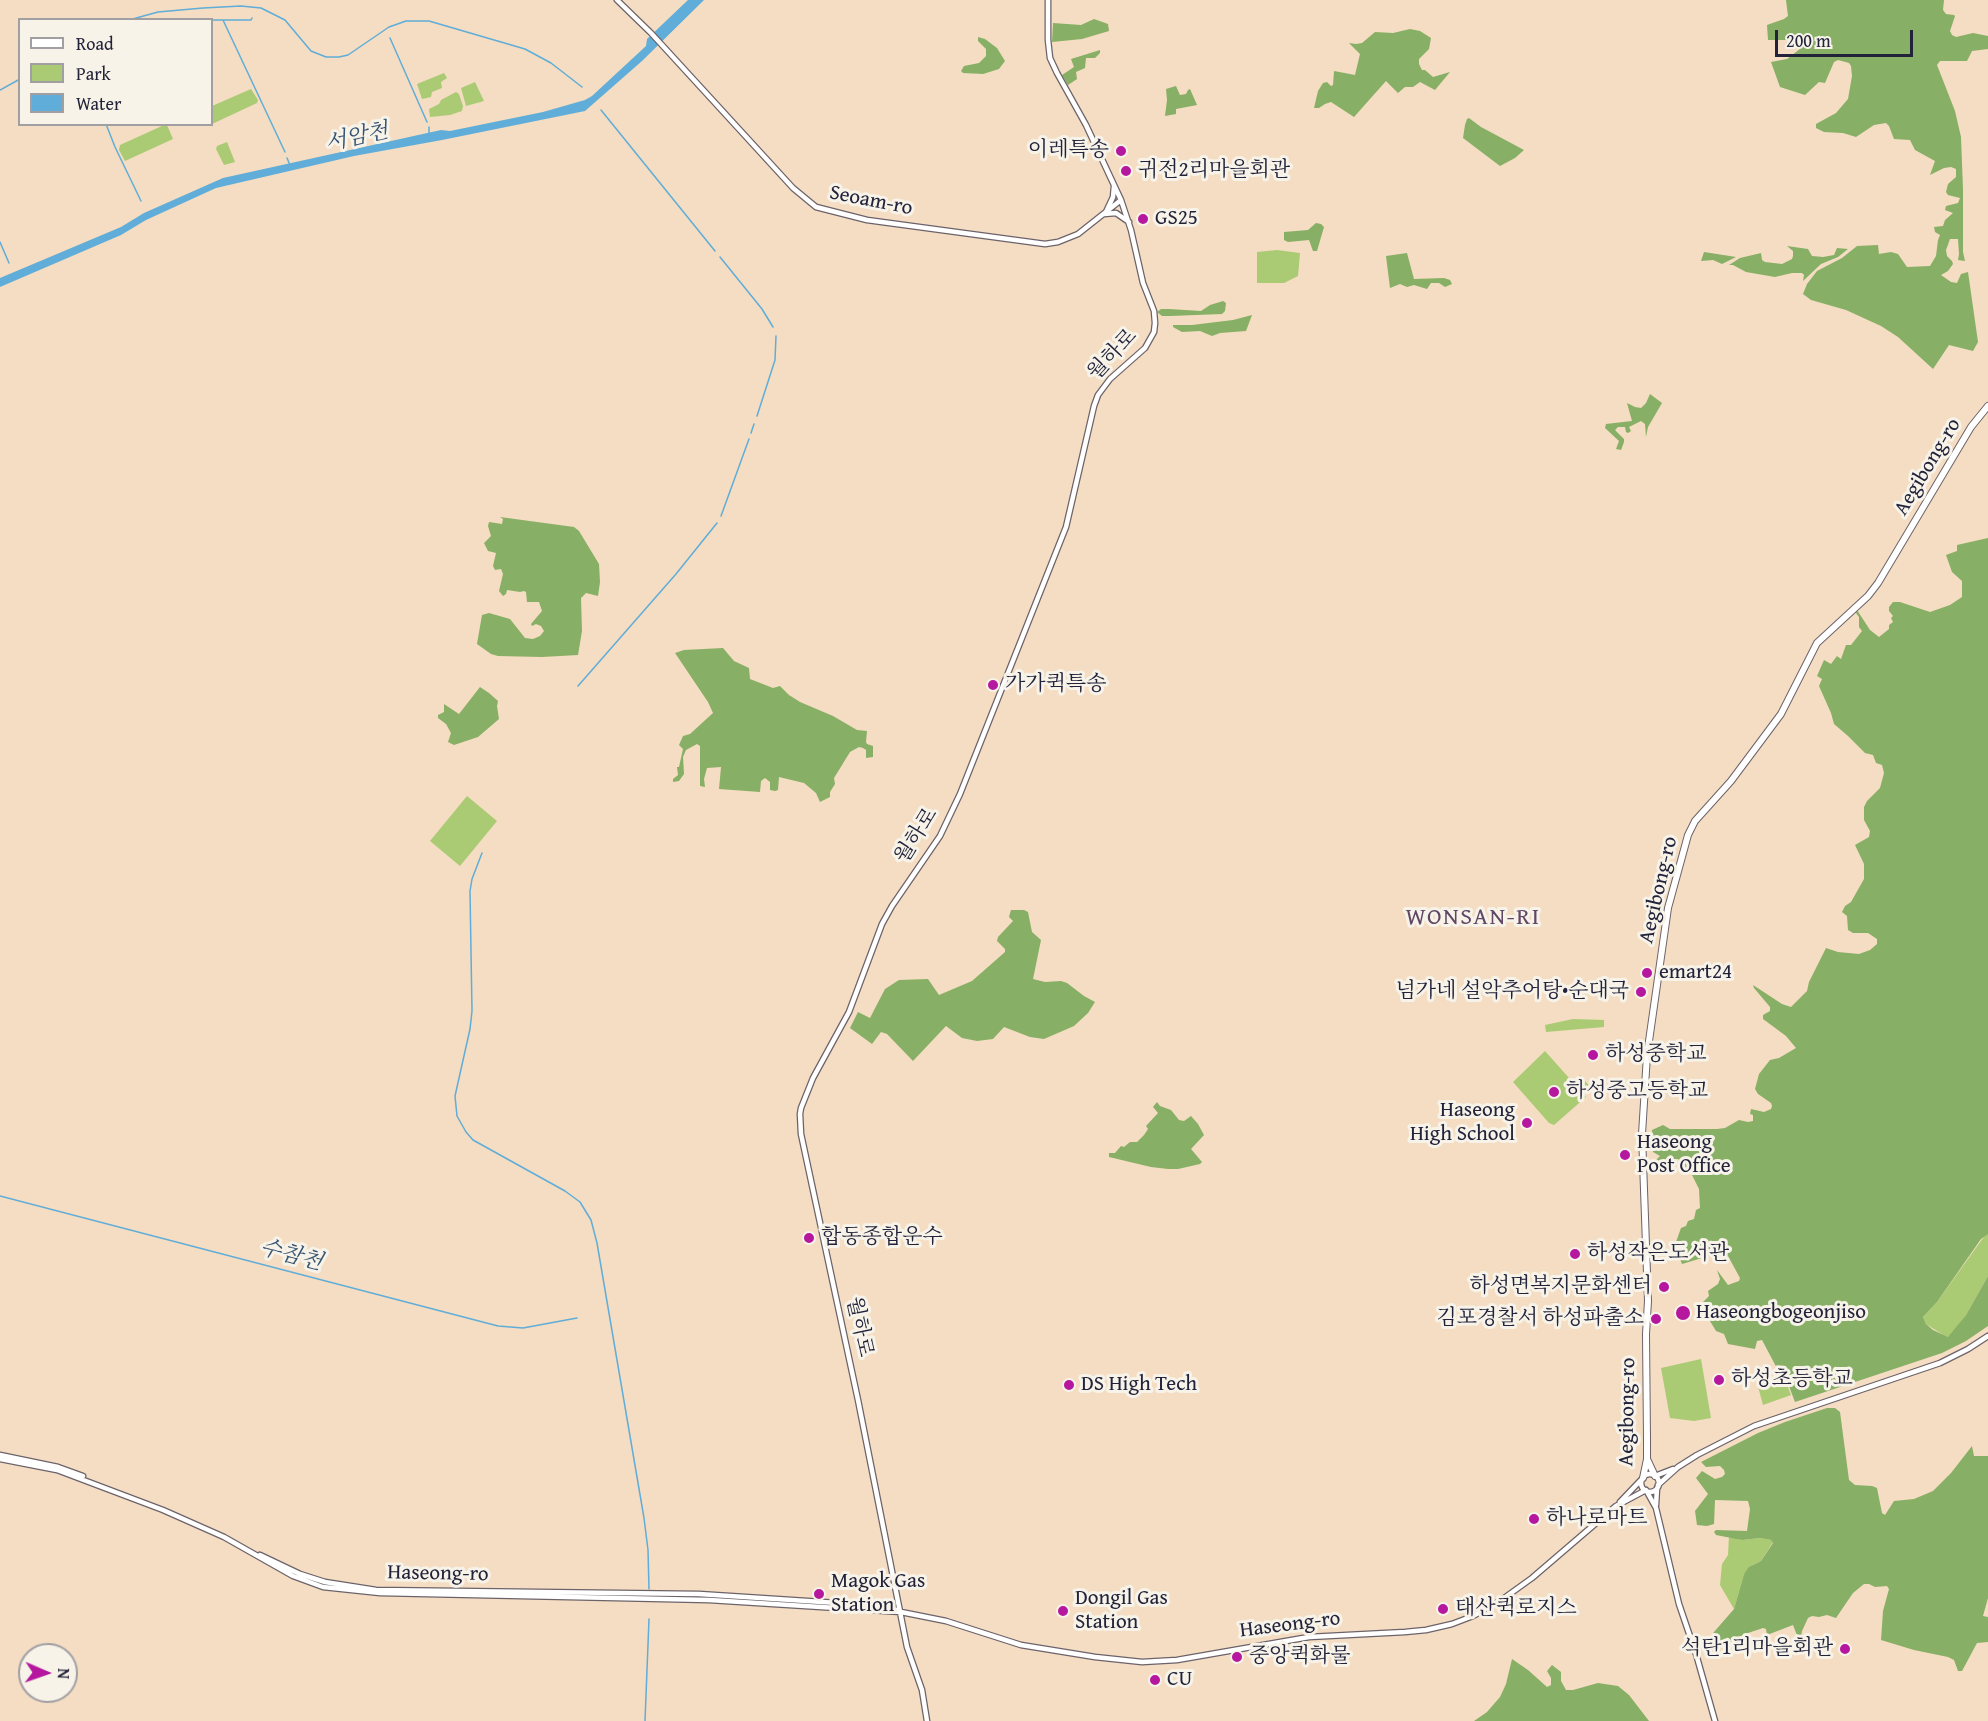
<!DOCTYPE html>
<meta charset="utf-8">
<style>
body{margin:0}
#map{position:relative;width:1988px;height:1721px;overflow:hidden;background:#f4ddc2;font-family:"Gentium Book Plus",serif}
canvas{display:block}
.legend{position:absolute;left:18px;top:18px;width:195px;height:108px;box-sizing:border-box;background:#f7f3e8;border:2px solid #a29fa3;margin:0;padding:8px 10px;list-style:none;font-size:18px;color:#22223b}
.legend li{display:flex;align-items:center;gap:12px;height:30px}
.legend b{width:30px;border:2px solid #a29fa3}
.north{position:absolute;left:18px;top:1643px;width:60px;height:60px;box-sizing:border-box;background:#f7f3e8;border:2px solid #a29fa3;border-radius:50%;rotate:92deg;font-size:16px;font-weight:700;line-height:24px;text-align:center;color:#22223b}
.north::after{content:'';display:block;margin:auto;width:21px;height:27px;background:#b5179e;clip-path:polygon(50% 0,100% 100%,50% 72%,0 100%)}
.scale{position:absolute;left:1775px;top:30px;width:138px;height:27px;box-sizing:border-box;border:3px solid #22223b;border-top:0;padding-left:8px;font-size:18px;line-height:21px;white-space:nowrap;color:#22223b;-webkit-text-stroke:4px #f7f3e8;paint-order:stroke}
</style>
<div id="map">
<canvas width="1988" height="1721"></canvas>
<ul class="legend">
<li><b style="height:8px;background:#fff"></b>Road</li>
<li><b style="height:16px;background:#aacb73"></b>Park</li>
<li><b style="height:16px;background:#5fadd8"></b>Water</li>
</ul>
<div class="north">N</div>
<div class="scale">200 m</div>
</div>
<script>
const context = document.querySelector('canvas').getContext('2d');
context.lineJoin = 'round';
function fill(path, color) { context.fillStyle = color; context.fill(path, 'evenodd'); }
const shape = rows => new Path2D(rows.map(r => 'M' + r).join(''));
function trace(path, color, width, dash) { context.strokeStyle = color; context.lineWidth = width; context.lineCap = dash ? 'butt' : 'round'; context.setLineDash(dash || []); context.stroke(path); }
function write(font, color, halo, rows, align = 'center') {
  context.font = font + ' "Gentium Book Plus","Noto Serif KR",serif'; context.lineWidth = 6; context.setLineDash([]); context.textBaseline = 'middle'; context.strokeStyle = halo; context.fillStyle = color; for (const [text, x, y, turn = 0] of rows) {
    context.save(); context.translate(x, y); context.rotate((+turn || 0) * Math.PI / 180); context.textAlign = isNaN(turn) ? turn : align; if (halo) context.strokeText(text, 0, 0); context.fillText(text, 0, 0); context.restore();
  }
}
fill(shape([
 [444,73,447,78,441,82,442,88,432,92,431,97,422,99,417,84],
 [475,82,484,101,466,106,461,88],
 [251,89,258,100,257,103,212,124,212,106],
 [456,92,459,94,463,106,462,111,450,115,430,117,429,109,439,104,441,100],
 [164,125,167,125,173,139,125,161,119,150,120,145],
 [227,142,235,162,224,165,216,149,217,146],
 [1277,250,1300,253,1298,276,1284,283,1257,283,1257,252],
 [467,796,497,821,460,866,430,841],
 [1573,1019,1604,1020,1604,1027,1546,1032,1545,1025],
 [1545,1051,1586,1097,1554,1125,1549,1123,1513,1082],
 [1580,1075,1591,1088,1584,1094,1573,1082],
 [1986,1234,1988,1234,1988,1276,1966,1315,1951,1335,1948,1337,1945,1336,1926,1324,1923,1317,1937,1302],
 [1701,1359,1711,1418,1694,1421,1670,1418,1661,1368],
 [1783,1374,1791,1395,1763,1405,1757,1383],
 [1729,1536,1742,1540,1760,1538,1771,1540,1773,1542,1761,1561,1753,1565,1744,1574,1734,1609,1720,1585,1722,1564,1728,1555]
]), '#aacb73');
fill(shape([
 [1786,0,1944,0,1943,10,1946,14,1954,15,1955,16,1950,31,1952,35,1956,37,1973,33,1988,36,1988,49,1972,51,1967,61,1940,61,1937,65,1955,111,1961,137,1963,190,1963,252,1965,261,1958,260,1959,254,1958,239,1950,239,1946,250,1947,256,1952,261,1953,264,1948,271,1941,275,1951,282,1957,283,1961,274,1968,272,1978,342,1973,351,1949,345,1933,369,1898,337,1881,326,1846,310,1811,300,1803,294,1807,284,1817,271,1842,258,1857,246,1878,245,1879,254,1891,252,1898,254,1907,267,1930,266,1936,256,1938,240,1940,235,1935,232,1934,227,1943,226,1945,220,1953,213,1945,210,1946,206,1958,203,1960,198,1948,195,1946,192,1948,184,1956,177,1956,169,1951,167,1944,168,1930,175,1935,161,1915,150,1910,140,1894,139,1889,126,1886,123,1874,125,1856,137,1843,133,1824,132,1816,128,1816,124,1836,113,1848,99,1852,76,1851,66,1849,63,1838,60,1834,62,1825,83,1819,82,1805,95,1780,87,1771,62,1787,59,1805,45,1805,42,1799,40,1768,40,1767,25,1784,19,1788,16],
 [1094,19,1108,24,1109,31,1082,39,1052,42,1053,23,1081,25],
 [1410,29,1420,31,1431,38,1429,49,1419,59,1419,64,1422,70,1425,70,1433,77,1450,72,1435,90,1420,82,1413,87,1405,87,1398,93,1386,81,1354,117,1331,102,1325,104,1319,108,1314,108,1318,91,1323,83,1327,82,1331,86,1333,85,1334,71,1355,75,1360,54,1349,43,1356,44,1362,43,1375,32,1393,33],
 [978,37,985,39,997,48,1005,61,999,69,983,74,963,73,961,71,964,66,979,63,986,56,986,49,978,41],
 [1100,50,1100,53,1095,58,1086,58,1085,68,1076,72,1077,79,1068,85,1062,75,1074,67,1071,59],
 [1176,86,1180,95,1186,94,1188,90,1190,89,1197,105,1176,109,1176,114,1165,116,1167,100,1166,89],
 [1469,118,1481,127,1524,150,1515,158,1500,166,1463,138,1465,125,1467,119],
 [1316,223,1321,224,1324,227,1317,251,1313,251,1309,240,1288,242,1284,240,1284,232,1308,230],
 [1787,246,1808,249,1812,256,1823,257,1834,255,1837,248,1848,249,1838,257,1821,264,1803,281,1804,275,1802,273,1792,273,1775,277,1746,272,1733,265,1729,265,1740,258,1761,253,1762,260,1765,262,1782,264,1792,259,1793,256,1793,251],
 [1704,252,1736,257,1722,264,1713,260,1701,261],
 [1407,253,1414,279,1444,278,1450,280,1452,284,1445,287,1439,283,1431,283,1427,289,1414,285,1407,287,1400,284,1390,288,1386,256],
 [1223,301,1226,303,1225,311,1222,314,1170,316,1162,316,1157,312,1161,309,1169,309,1201,311,1210,305],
 [1252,315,1246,331,1220,333,1212,336,1200,331,1182,332,1173,327,1173,325,1192,325,1233,320],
 [1650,394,1662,403,1648,427,1646,437,1645,424,1641,421,1629,427,1631,431,1628,433,1626,432,1625,427,1618,427,1615,430,1624,439,1624,442,1621,450,1616,449,1619,441,1605,428,1606,424,1632,421,1627,403,1635,407,1641,408,1646,403],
 [500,517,574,527,579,531,599,564,600,582,598,596,586,593,581,598,582,631,578,655,542,657,498,656,491,654,477,644,482,615,489,613,510,619,525,638,533,639,540,636,544,631,541,626,536,624,532,626,531,624,542,611,539,602,527,602,526,592,524,591,520,592,507,590,506,594,503,596,499,591,503,574,501,569,495,570,493,566,496,553,488,551,484,543,491,536,488,526,489,522,502,524,503,519],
 [1988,538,1988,1234,1981,1239,1937,1302,1923,1317,1926,1324,1933,1330,1948,1337,1966,1315,1988,1276,1988,1326,1966,1341,1942,1353,1795,1402,1784,1373,1780,1374,1762,1340,1757,1341,1755,1349,1728,1344,1724,1334,1716,1331,1710,1321,1710,1312,1703,1302,1709,1296,1708,1291,1718,1284,1720,1279,1717,1270,1728,1285,1739,1281,1740,1278,1728,1256,1722,1252,1682,1264,1676,1249,1676,1242,1681,1228,1686,1226,1688,1221,1694,1219,1696,1210,1700,1208,1699,1189,1692,1175,1678,1159,1673,1159,1668,1162,1671,1172,1669,1174,1657,1165,1656,1160,1660,1156,1653,1152,1652,1130,1663,1125,1670,1129,1717,1129,1725,1128,1739,1120,1748,1122,1753,1121,1753,1115,1750,1114,1751,1109,1764,1112,1771,1109,1772,1106,1771,1103,1758,1094,1755,1089,1759,1074,1770,1060,1779,1058,1796,1048,1786,1036,1763,1019,1763,1015,1770,1011,1770,1007,1754,988,1753,985,1782,1004,1791,1007,1807,991,1809,982,1826,948,1838,952,1859,954,1870,950,1877,944,1877,939,1868,933,1853,933,1848,930,1847,916,1842,912,1845,906,1851,902,1864,879,1864,864,1855,845,1869,837,1870,831,1864,820,1864,807,1867,801,1880,788,1884,773,1882,765,1876,763,1873,755,1865,753,1848,736,1834,724,1831,713,1819,686,1822,679,1817,676,1824,660,1831,664,1837,656,1841,659,1846,645,1851,645,1862,631,1859,627,1859,617,1856,613,1857,610,1870,630,1879,637,1889,629,1889,625,1893,622,1891,618,1893,616,1889,611,1889,607,1893,602,1900,602,1930,612,1950,605,1962,597,1962,581,1952,572,1946,555,1957,551,1957,545],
 [723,648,734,661,749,668,750,679,773,688,780,686,789,695,800,702,833,716,857,730,867,731,866,742,867,744,873,746,873,757,866,758,866,750,863,748,859,747,850,752,834,778,835,784,830,792,830,797,820,802,816,793,804,783,779,777,778,790,775,791,770,790,770,782,765,778,761,781,760,792,719,789,721,767,707,768,704,779,705,787,700,786,700,746,697,744,686,750,683,757,684,774,679,781,673,782,673,779,678,775,677,767,679,767,683,749,679,745,683,736,690,734,713,713,708,702,675,653,684,650],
 [480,687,489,693,498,701,497,706,499,719,478,737,454,745,448,742,451,733,446,724,438,718,438,715,444,712,444,704,459,714],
 [1011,910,1024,910,1028,912,1032,932,1041,940,1033,979,1045,982,1061,981,1067,983,1084,996,1095,1002,1088,1013,1074,1026,1044,1039,1030,1037,1004,1027,993,1039,977,1041,962,1038,946,1026,913,1061,887,1034,881,1032,872,1044,850,1028,858,1012,870,1018,885,989,899,980,928,979,939,995,972,981,1005,952,1005,949,997,941,998,937,1013,921,1009,917],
 [1157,1102,1160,1106,1171,1110,1179,1120,1184,1121,1191,1116,1198,1124,1204,1135,1191,1149,1202,1162,1200,1164,1178,1169,1168,1169,1151,1167,1109,1157,1109,1153,1115,1153,1121,1146,1124,1147,1130,1142,1137,1142,1144,1135,1148,1129,1146,1126,1158,1113,1153,1107],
 [1827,1408,1835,1408,1840,1412,1849,1480,1855,1485,1872,1486,1877,1488,1882,1513,1885,1515,1894,1501,1914,1499,1933,1491,1951,1473,1972,1446,1974,1456,1988,1456,1988,1598,1983,1616,1988,1617,1988,1642,1977,1643,1962,1671,1958,1671,1954,1660,1948,1657,1914,1650,1881,1640,1883,1611,1889,1589,1887,1586,1875,1587,1869,1584,1864,1584,1853,1593,1836,1618,1827,1615,1819,1617,1812,1616,1808,1618,1802,1631,1800,1643,1793,1625,1767,1635,1766,1629,1763,1628,1745,1634,1714,1651,1707,1651,1709,1640,1714,1632,1734,1609,1744,1574,1749,1567,1761,1561,1773,1543,1771,1540,1760,1538,1742,1540,1716,1535,1714,1532,1716,1530,1747,1531,1750,1509,1748,1501,1715,1500,1714,1524,1707,1526,1697,1525,1695,1511,1708,1494,1696,1478,1702,1471,1715,1479,1722,1477,1725,1474,1724,1470,1720,1466,1706,1467,1701,1462,1758,1433,1785,1422],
 [1512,1659,1528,1670,1547,1687,1551,1685,1551,1678,1547,1671,1552,1665,1561,1672,1561,1681,1566,1690,1573,1690,1598,1683,1618,1686,1629,1695,1649,1721,1474,1721,1487,1712,1500,1697,1506,1684]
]), '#87af65');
fill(shape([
 [688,0,704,0,642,61,585,111,442,140,354,156,216,188,146,220,121,235,0,287,0,278,121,227,144,213,223,178,441,130,450,131,543,112,585,100,592,96,646,46,647,39]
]), '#5fadd8');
trace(shape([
 [129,20,158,12,203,8,241,6,261,8,285,20,311,51,326,57,339,57,348,55,389,27,406,21,429,21,525,49,551,63,582,87],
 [212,20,251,20,252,18],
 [223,20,285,152],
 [390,38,427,122],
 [0,90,20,79],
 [601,110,715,251],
 [106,124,115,147,141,201],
 [429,127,429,135],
 [287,158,290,165],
 [0,242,9,263],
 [720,257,762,309,773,327],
 [757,416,775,360,776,336],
 [751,433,754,424],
 [721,516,749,439],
 [578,686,676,574,717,523],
 [482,853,472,879,470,891,472,1011,470,1029,455,1096,457,1116,466,1132,473,1140,565,1191,580,1202,591,1220,597,1243,644,1518,648,1550,649,1589],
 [0,1196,498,1326,523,1328,577,1318],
 [645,1721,649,1619]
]), '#5fadd8', 1.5);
const minor = shape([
 [617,0,651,33,793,188,816,207,867,220,1045,244,1058,242,1078,234,1121,200],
 [1106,212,1113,197,1114,186],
 [1104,214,1116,213,1129,222],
 [0,1455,58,1467,83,1476],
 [0,1459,57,1470,163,1510,224,1537,293,1576,323,1587,380,1593,709,1600,901,1612,946,1621,1021,1645,1095,1657,1142,1662,1177,1660,1309,1637,1405,1632,1426,1630,1452,1624,1473,1616,1500,1601,1532,1578,1616,1506,1646,1490,1656,1508,1679,1604,1696,1654,1715,1721],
 '1641 1483a9 9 0 1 1 18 0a9 9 0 1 1-18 0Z',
 [1655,1476,1673,1469],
 [1658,1485,1678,1467,1697,1455,1754,1426,1940,1363,1968,1349,1988,1336],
 [1620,1502,1641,1480],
 [1656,1505,1657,1488],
 [260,1555,300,1574,325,1582,376,1590,699,1594,884,1606,896,1610],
 [927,1721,922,1690,907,1647,858,1400,801,1134,800,1114,801,1108,813,1078,849,1012,882,924,892,906,940,836,960,794,1066,527,1094,406,1098,395,1110,379,1145,348,1154,332,1155,323,1154,311,1143,283,1131,230,1121,200,1086,125,1057,73,1050,58,1048,40,1048,0]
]);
const major = shape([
 [1647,1459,1655,1476],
 [1643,1478,1647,1459,1647,1439,1646,1334,1648,1301,1642,1134,1647,1055,1668,908,1688,835,1695,821,1731,781,1781,714,1817,643,1868,596,1878,583,1971,427,1988,406]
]);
trace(minor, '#6c636a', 7);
trace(major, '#6c636a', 8);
trace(minor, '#fff', 4.5);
trace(major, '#fff', 6);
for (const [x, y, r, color] of [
 [1121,151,6,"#b5179e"],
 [1126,171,6,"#b5179e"],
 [1143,219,6,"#b5179e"],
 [993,685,6,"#b5179e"],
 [1647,973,6,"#b5179e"],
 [1641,992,6,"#b5179e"],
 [1593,1055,6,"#b5179e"],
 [1554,1092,6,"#b5179e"],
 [1527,1123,6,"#b5179e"],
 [1625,1155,6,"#b5179e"],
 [809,1238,6,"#b5179e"],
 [1575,1254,6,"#b5179e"],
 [1664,1287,6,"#b5179e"],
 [1683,1313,8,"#b5179e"],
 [1656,1319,6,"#b5179e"],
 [1719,1380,6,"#b5179e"],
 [1069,1385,6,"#b5179e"],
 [1534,1519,6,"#b5179e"],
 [819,1594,6,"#b5179e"],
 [1443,1609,6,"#b5179e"],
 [1063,1611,6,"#b5179e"],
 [1845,1649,6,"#b5179e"],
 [1237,1657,6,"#b5179e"],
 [1155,1680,6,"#b5179e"]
]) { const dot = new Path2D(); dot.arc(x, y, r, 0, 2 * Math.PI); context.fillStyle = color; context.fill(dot); trace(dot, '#f7f3e8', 2); }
write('21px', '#22223b', '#f7f3e8', [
 ["이레특송",1109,151,"right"],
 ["귀전2리마을회관",1138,171],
 ["GS25",1155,219],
 ["가가퀵특송",1005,685],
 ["emart24",1659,973],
 ["넘가네 설악추어탕•순대국",1629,992,"right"],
 ["하성중학교",1605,1055],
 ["하성중고등학교",1566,1092],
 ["Haseong",1515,1111,"right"],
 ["High School",1515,1135,"right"],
 ["Haseong",1637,1143],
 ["Post Office",1637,1167],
 ["합동종합운수",821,1238],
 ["하성작은도서관",1587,1254],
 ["하성면복지문화센터",1652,1287,"right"],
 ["Haseongbogeonjiso",1696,1313],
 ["김포경찰서 하성파출소",1644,1319,"right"],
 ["하성초등학교",1731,1380],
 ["DS High Tech",1081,1385],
 ["하나로마트",1546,1519],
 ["Magok Gas",831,1582],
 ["Station",831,1606],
 ["Dongil Gas",1075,1599],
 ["Station",1075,1623],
 ["태산퀵로지스",1455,1609],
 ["석탄1리마을회관",1833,1649,"right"],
 ["중앙퀵화물",1249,1657],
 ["CU",1167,1680]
], 'left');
write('21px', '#22223b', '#f7f3e8', [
 ["Seoam-ro",871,201,11],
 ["월하로",1113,355,-47],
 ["Aegibong-ro",1928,467,-59],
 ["월하로",917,836,-58],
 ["Aegibong-ro",1659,890,-77],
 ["월하로",859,1327,78],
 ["Aegibong-ro",1628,1412,-89],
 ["Haseong-ro",438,1574,1],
 ["Haseong-ro",1290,1625,-7]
]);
write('italic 22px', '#375372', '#f7f3e8', [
 ["서암천",357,138,-12],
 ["수참천",291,1256,15]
]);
context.letterSpacing = '1.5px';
write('24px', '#614766', '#f7f3e8', [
 ["WONSAN-RI",1473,918]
]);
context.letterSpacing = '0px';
</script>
